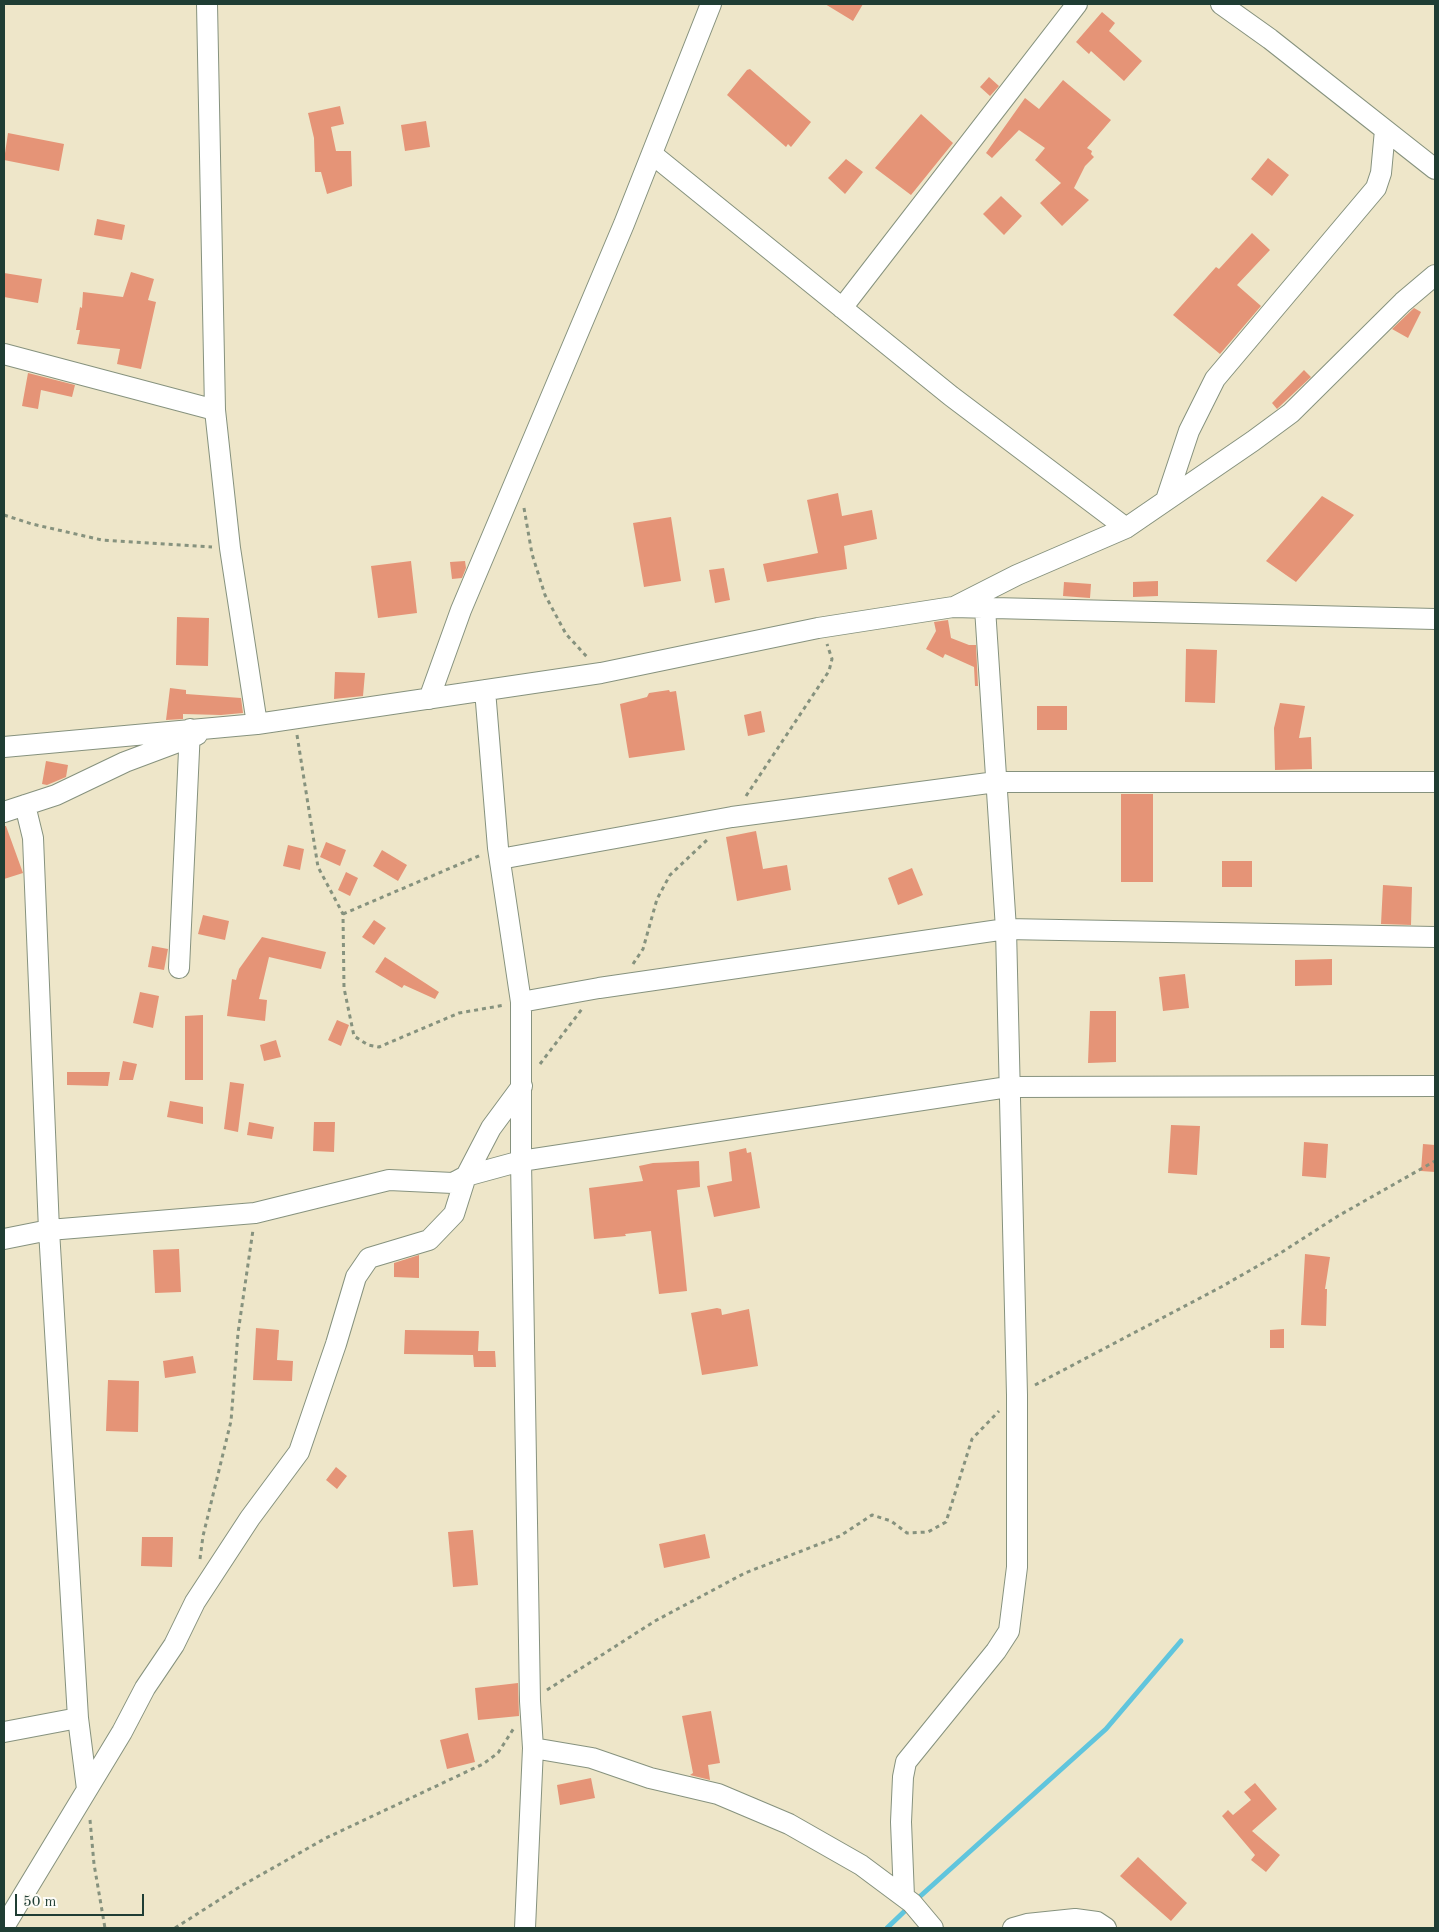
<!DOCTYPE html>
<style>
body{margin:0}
#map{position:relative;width:1439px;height:1932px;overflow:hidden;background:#eee6c9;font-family:"Old Standard TT",serif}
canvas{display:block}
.frame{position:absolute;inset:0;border:5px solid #1f3d34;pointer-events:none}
.scale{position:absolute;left:15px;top:1894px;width:129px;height:22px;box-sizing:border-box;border:2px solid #1f3d34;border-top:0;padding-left:6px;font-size:15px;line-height:18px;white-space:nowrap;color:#1f3d34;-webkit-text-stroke:4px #fdfcf7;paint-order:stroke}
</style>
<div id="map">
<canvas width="1439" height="1932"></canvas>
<div class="frame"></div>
<div class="scale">50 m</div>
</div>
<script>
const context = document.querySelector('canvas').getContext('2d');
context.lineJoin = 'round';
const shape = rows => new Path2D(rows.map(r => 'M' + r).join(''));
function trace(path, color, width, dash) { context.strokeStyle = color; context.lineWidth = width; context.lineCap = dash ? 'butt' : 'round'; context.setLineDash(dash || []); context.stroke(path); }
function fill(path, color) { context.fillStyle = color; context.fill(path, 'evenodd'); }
trace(shape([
 [916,1900,1106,1729,1181,1641],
 [887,1928,910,1906]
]), '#60c5dd', 5);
fill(shape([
 [825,4,863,4,853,21],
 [1102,12,1115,23,1109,31,1142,61,1124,81,1091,51,1089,54,1076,42],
 [750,69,811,122,791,147,788,144,786,147,727,95,747,70],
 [989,77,999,86,990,96,980,87],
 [1063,80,1111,120,1087,148,1092,151,1091,154,1094,157,1085,166,1074,188,1089,200,1062,226,1040,203,1061,183,1035,160,1045,148,1019,130,992,158,986,153,1025,98,1039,109],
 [340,106,344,124,331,127,336,151,351,151,352,186,327,194,321,172,315,172,314,138,308,113],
 [921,114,953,143,911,195,875,168],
 [426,121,430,147,405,151,401,125],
 [8,133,64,144,59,171,4,160],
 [1268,158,1289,175,1272,196,1251,179],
 [846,159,863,172,845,194,828,178],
 [1001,196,1022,216,1004,235,983,214],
 [97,219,125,225,122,240,94,235],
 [1252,233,1270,250,1237,285,1261,306,1220,354,1173,315,1216,267,1219,269],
 [131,272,154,279,148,300,156,302,141,369,117,364,120,349,77,344,80,330,76,330,80,307,82,308,83,292,123,297],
 [4,273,42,279,38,303,4,297],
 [1414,308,1421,312,1408,338,1392,329],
 [1304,370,1311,377,1277,409,1272,403],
 [28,373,75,385,72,397,41,390,38,409,22,406],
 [838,493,842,516,872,510,877,539,844,546,847,569,767,582,763,564,818,553,807,500],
 [1322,496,1354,515,1296,582,1266,561],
 [671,517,681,581,644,587,633,523],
 [411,561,417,613,378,618,371,566],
 [465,561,466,568,462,578,452,579,450,562],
 [724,568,730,600,715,603,709,570],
 [1158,581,1158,596,1133,597,1133,582],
 [1064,582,1091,584,1090,598,1063,596],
 [177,617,209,618,208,666,176,665],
 [948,620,951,638,969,645,976,645,978,686,975,686,974,667,945,654,943,658,926,649,936,631,934,622],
 [1186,649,1217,650,1215,703,1185,702],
 [335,672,365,673,363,696,334,699],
 [170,688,186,690,186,694,241,698,243,713,221,715,183,714,183,719,166,720],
 [669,690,670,692,676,691,685,750,629,758,620,704,647,697,649,693],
 [1280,703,1305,706,1299,738,1311,737,1312,769,1275,770,1274,728],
 [1037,706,1067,706,1067,730,1037,730],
 [761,711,765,732,748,736,744,715],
 [46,761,68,765,66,777,47,785,42,784],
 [1121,794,1153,794,1153,882,1121,882],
 [4,826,6,826,23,873,4,879],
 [756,831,763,869,787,865,791,890,737,901,726,837],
 [326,842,346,850,340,866,320,857],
 [288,845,304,849,300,870,283,866],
 [382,850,407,865,398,881,373,866],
 [1222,861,1252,861,1252,887,1222,887],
 [912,868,923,895,898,905,888,878],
 [346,872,358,878,350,896,338,890],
 [1383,885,1412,887,1411,925,1381,924],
 [203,915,229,921,225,940,198,934],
 [374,920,386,928,374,945,362,937],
 [262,937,326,952,321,969,269,957,259,999,267,1000,265,1021,227,1016,232,979,236,980,239,969],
 [152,946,168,949,164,970,148,967],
 [385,957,439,992,435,999,404,985,402,988,375,972],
 [1332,959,1332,985,1295,986,1295,960],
 [1185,974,1189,1008,1163,1011,1159,977],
 [140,992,159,996,153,1028,133,1023],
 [1090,1011,1116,1011,1116,1062,1088,1063],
 [203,1015,203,1080,185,1080,185,1016],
 [337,1020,349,1025,341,1046,328,1040],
 [276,1040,281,1057,264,1061,260,1045],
 [123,1061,137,1064,133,1080,119,1080],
 [67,1072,110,1072,108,1086,67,1085],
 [230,1082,244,1084,238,1132,224,1129],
 [170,1101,203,1107,203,1124,167,1117],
 [249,1122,274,1127,272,1139,247,1135],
 [314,1122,335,1122,334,1152,313,1151],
 [1171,1125,1200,1126,1197,1175,1168,1173],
 [1304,1142,1328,1144,1326,1178,1302,1176],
 [1423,1144,1435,1145,1435,1172,1421,1171],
 [746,1148,747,1153,751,1152,760,1208,714,1217,707,1186,732,1181,729,1152],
 [699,1161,700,1187,677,1190,687,1291,659,1294,651,1231,625,1234,626,1236,594,1239,589,1188,643,1181,639,1166,653,1163],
 [179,1249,181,1292,155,1293,153,1250],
 [1305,1254,1330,1257,1325,1289,1327,1289,1326,1326,1301,1325],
 [419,1255,419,1278,394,1277,394,1263],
 [717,1308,721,1309,722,1315,749,1309,758,1366,702,1375,691,1313],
 [256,1328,279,1330,277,1360,293,1361,292,1381,253,1380],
 [1284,1329,1284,1348,1270,1348,1270,1330],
 [405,1330,479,1331,478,1351,495,1351,496,1367,474,1367,473,1355,404,1354],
 [193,1356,196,1373,165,1378,163,1361],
 [108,1380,139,1381,138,1432,106,1431],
 [336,1467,347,1476,337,1489,326,1480],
 [473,1530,478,1585,453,1587,448,1532],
 [705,1534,710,1558,664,1568,659,1544],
 [142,1537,173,1537,172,1567,141,1566],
 [518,1683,519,1716,478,1720,475,1688],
 [711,1711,720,1763,708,1765,710,1780,690,1775,693,1773,682,1716],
 [468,1733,475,1762,447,1769,440,1740],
 [591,1778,595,1798,560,1805,557,1785],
 [1255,1783,1277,1809,1252,1831,1280,1855,1266,1872,1251,1860,1255,1855,1222,1816,1228,1810,1233,1815,1251,1800,1244,1792],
 [1138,1857,1187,1903,1171,1921,1120,1876]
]), '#e59477');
const minor = shape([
 [207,4,215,410,230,548,257,724],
 [1221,4,1270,39,1435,169],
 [652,154,951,396,1126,528],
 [842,308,1077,4],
 [4,354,215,410],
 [1166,500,1189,431,1215,379,1376,188,1381,173,1385,130],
 [954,607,1017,575,1126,528,1253,441,1291,413,1403,302,1435,275],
 [485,690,498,848,521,1002,521,1161,530,1701,533,1748,525,1928],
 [429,699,461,610,624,224,711,4],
 [4,747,257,724,601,673,818,628,953,607,1435,619],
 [25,805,33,838,49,1230,78,1718,87,1789],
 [4,812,56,795,125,762,197,735],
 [500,859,732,817,996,782,1435,782],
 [179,968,190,729],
 [521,1002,599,988,1006,929,1435,937],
 [4,1239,49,1230,255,1213,389,1180,453,1183,466,1176,521,1161,1008,1087,1435,1086],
 [4,1732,78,1718],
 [533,1748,592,1758,650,1778,718,1794,789,1824,861,1865,912,1903,933,1928],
 [904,1897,901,1822,903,1777,906,1762,996,1651,1009,1631,1017,1567,1017,1395,1006,929,985,608],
 [4,1927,122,1732,145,1688,174,1645,195,1602,250,1518,299,1452,336,1344,356,1277,369,1258,429,1240,454,1214,466,1176,491,1128,522,1086],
 [1013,1928,1027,1924,1075,1919,1097,1922,1106,1928]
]);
trace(minor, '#86927e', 22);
trace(shape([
 [524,508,532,554,545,595,566,634,588,658],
 [4,515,32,524,102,540,212,547],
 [297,735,318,867,343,914,344,988,354,1036,368,1045,379,1047,459,1013,505,1005],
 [746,796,829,671,832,659,827,644],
 [343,914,481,855],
 [633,964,643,949,657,899,670,875,707,840],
 [540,1064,582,1009],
 [1035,1385,1221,1287,1282,1252,1338,1216,1435,1161],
 [200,1559,203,1536,231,1421,238,1333,253,1230],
 [547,1690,655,1621,745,1573,840,1536,872,1515,891,1521,907,1533,928,1532,946,1522,972,1439,999,1411],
 [90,1820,94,1864,105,1928],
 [175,1928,241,1886,326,1838,483,1764,498,1753,514,1728]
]), '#86927e', 3, [4, 4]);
trace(minor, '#fff', 20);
</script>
